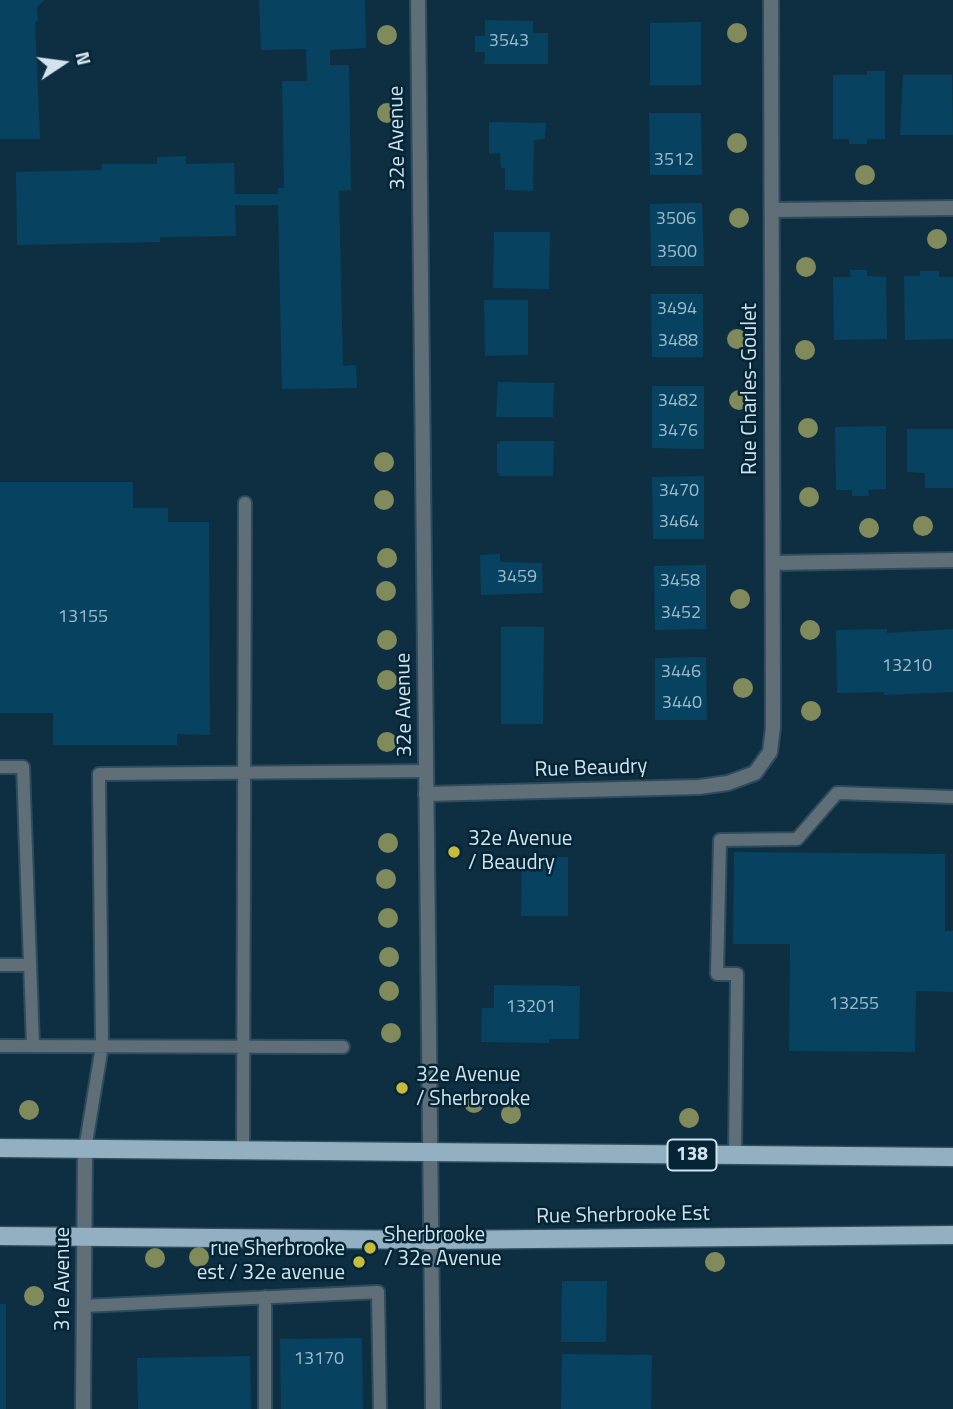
<!DOCTYPE html>
<style>
body{margin:0}
#map{position:relative;width:953px;height:1409px;overflow:hidden;background:#0e2f41;font-family:"Titillium Web",sans-serif}
canvas{display:block}
.north{position:absolute;left:28px;top:28px;width:70px;height:70px;-webkit-text-stroke:5px #032536;paint-order:stroke;rotate:77deg;font-size:19px;font-weight:700;line-height:28px;text-align:center;color:#d2e3ef}
.north::after{content:'';display:block;margin:auto;width:24px;height:32px;background:#d2e3ef;clip-path:polygon(50% 0,100% 100%,50% 72%,0 100%)}
</style>
<div id="map">
<canvas width="953" height="1409"></canvas>
<div class="north">N</div>
</div>
<script>
const context = document.querySelector('canvas').getContext('2d');
context.lineJoin = 'round';
function fill(path, color) { context.fillStyle = color; context.fill(path, 'evenodd'); }
const shape = rows => new Path2D(rows.map(r => 'M' + r).join(''));
function trace(path, color, width, dash) { context.strokeStyle = color; context.lineWidth = width; context.lineCap = dash ? 'butt' : 'round'; context.setLineDash(dash || []); context.stroke(path); }
function write(font, color, halo, rows, align = 'center') {
  context.font = font + ' "Titillium Web",sans-serif'; context.lineWidth = 5; context.setLineDash([]); context.textBaseline = 'middle'; context.strokeStyle = halo; context.fillStyle = color; for (const [text, x, y, turn = 0] of rows) {
    context.save(); context.translate(x, y); context.rotate((+turn || 0) * Math.PI / 180); context.textAlign = isNaN(turn) ? turn : align; if (halo) context.strokeText(text, 0, 0); context.fillText(text, 0, 0); context.restore();
  }
}
fill(shape([
 [0,0,45,0,37,7,38,21,35,22,40,139,0,139],
 [259,0,365,0,366,48,330,50,330,65,349,65,351,190,339,191,343,366,356,365,357,388,282,389,278,205,235,205,236,236,160,237,160,242,17,245,16,172,101,170,102,164,157,164,157,157,186,156,186,164,234,163,235,194,278,194,278,188,284,188,282,81,307,81,306,49,261,50],
 [485,20,533,21,533,33,548,33,548,64,484,64,485,52,475,52,475,36,485,36],
 [701,22,701,85,650,85,650,23],
 [867,71,885,71,885,139,867,139,867,144,849,144,849,139,833,139,833,75,867,75],
 [903,75,952,75,953,135,900,135],
 [649,113,701,113,702,175,650,175],
 [489,122,546,123,545,139,534,140,533,191,505,190,505,168,501,168,500,153,489,154],
 [702,203,704,266,651,266,650,204],
 [494,232,550,232,549,289,493,288],
 [850,270,867,270,867,276,886,277,887,339,834,340,833,277,850,277],
 [920,271,939,271,939,277,953,277,953,339,905,340,904,276,920,276],
 [651,294,703,294,703,357,652,357],
 [484,300,528,300,528,355,485,356],
 [498,382,554,383,553,417,496,417],
 [652,386,704,386,704,449,652,448],
 [886,426,886,489,868,490,869,496,852,496,852,490,836,490,835,427],
 [907,429,953,429,953,488,925,488,925,473,907,472],
 [499,441,554,441,553,476,499,476,499,473,497,473,497,443,500,443],
 [704,476,704,539,653,539,652,477],
 [0,482,133,482,133,508,168,508,168,522,209,522,210,735,177,734,177,745,53,745,53,713,0,713],
 [500,554,500,562,542,563,543,593,481,595,480,555],
 [706,565,706,629,655,630,654,566],
 [501,627,544,627,543,724,501,724],
 [887,629,887,633,953,629,953,692,884,695,884,692,837,693,836,630],
 [706,657,707,720,655,720,655,658],
 [734,852,945,854,945,931,953,931,953,992,916,991,915,1052,789,1051,790,944,733,944],
 [522,857,568,857,568,916,521,916],
 [494,985,580,986,579,1039,549,1039,549,1043,481,1042,482,1008,494,1008],
 [562,1281,607,1281,606,1342,561,1342],
 [0,1304,6,1304,6,1409,0,1409],
 [362,1338,363,1409,281,1409,280,1339],
 [562,1354,652,1355,651,1409,561,1409],
 [250,1356,251,1409,138,1409,137,1358]
]), '#074360');
const service = shape([
 [0,767,23,767,33,1046],
 [0,965,30,965],
 [0,1046,343,1047],
 [85,1149,102,1046,99,774,427,771],
 [243,1151,245,503],
 [735,1155,737,974,717,974,720,840,797,839,837,793,953,797],
 [84,1306,378,1292,380,1409],
 [265,1409,265,1297]
]);
const minor = shape([
 [772,210,953,208],
 [773,563,953,560],
 [426,794,699,787,728,783,755,773,770,752,773,727,771,0],
 [83,1409,85,1149]
]);
const tertiary = shape([
 [418,0,433,1409]
]);
const primary = shape([
 [0,1148,953,1157],
 [0,1236,433,1240,953,1235]
]);
trace(service, '#2d4c5d', 16);
trace(minor, '#2d4c5d', 18);
trace(tertiary, '#2d4c5d', 18);
trace(primary, '#2d4c5d', 21);
trace(service, '#606e77', 12);
trace(minor, '#606e77', 14);
trace(tertiary, '#606e77', 14);
trace(primary, '#93b0c3', 18);
context.fillStyle = '#818a5b';
for (const [x, y] of [
 [737,33],
 [387,35],
 [387,113],
 [737,143],
 [865,175],
 [739,218],
 [937,239],
 [806,267],
 [737,339],
 [805,350],
 [739,400],
 [808,428],
 [384,462],
 [809,497],
 [384,500],
 [923,526],
 [869,528],
 [387,558],
 [386,591],
 [740,599],
 [810,630],
 [387,640],
 [387,680],
 [743,688],
 [811,711],
 [387,742],
 [388,843],
 [386,879],
 [388,918],
 [389,957],
 [389,991],
 [391,1033],
 [474,1103],
 [29,1110],
 [511,1114],
 [689,1118],
 [199,1257],
 [155,1258],
 [715,1262],
 [34,1296]
]) { context.beginPath(); context.arc(x, y, 10, 0, 2 * Math.PI); context.fill(); }
for (const [x, y, r, color] of [
 [454,852,7,"#c7bb3b"],
 [402,1088,7,"#c7bb3b"],
 [370,1248,7,"#c7bb3b"],
 [359,1262,7,"#c7bb3b"]
]) { const dot = new Path2D(); dot.arc(x, y, r, 0, 2 * Math.PI); context.fillStyle = color; context.fill(dot); trace(dot, '#032536', 2.5); }
write('18px', '#9fbbcb', null, [
 ["3543",509,42],
 ["3512",674,161],
 ["3506",676,220],
 ["3500",677,253],
 ["3494",677,310],
 ["3488",678,342],
 ["3482",678,402],
 ["3476",678,432],
 ["3470",679,492],
 ["3464",679,523],
 ["3459",517,578],
 ["3458",680,582],
 ["3452",681,614],
 ["13155",83,618],
 ["13210",907,667],
 ["3446",681,673],
 ["3440",682,704],
 ["13255",854,1005],
 ["13201",531,1008],
 ["13170",319,1360]
]);
for (const [x, y, w] of [
 [692,1155,49]
]) { const box = new Path2D(); box.roundRect(x - w / 2, y - 15.5, w, 31, 5); context.fillStyle = '#032536'; context.fill(box); trace(box, '#d2e3ef', 2); }
write('bold 19px', '#d2e3ef', null, [
 ["138",692,1155]
]);
write('21px', '#d2e3ef', '#032536', [
 ["32e Avenue",398,138,-91],
 ["Rue Charles-Goulet",751,389,-90],
 ["32e Avenue",405,705,-91],
 ["Rue Beaudry",591,769,-2],
 ["Rue Sherbrooke Est",623,1216,-1],
 ["31e Avenue",64,1279,-90]
]);
write('21px', '#d2e3ef', '#032536', [
 ["32e Avenue",468,840],
 ["/ Beaudry",468,864],
 ["32e Avenue",416,1076],
 ["/ Sherbrooke",416,1100],
 ["Sherbrooke",384,1236],
 ["/ 32e Avenue",384,1260],
 ["rue Sherbrooke",345,1250,"right"],
 ["est / 32e avenue",345,1274,"right"]
], 'left');
</script>
